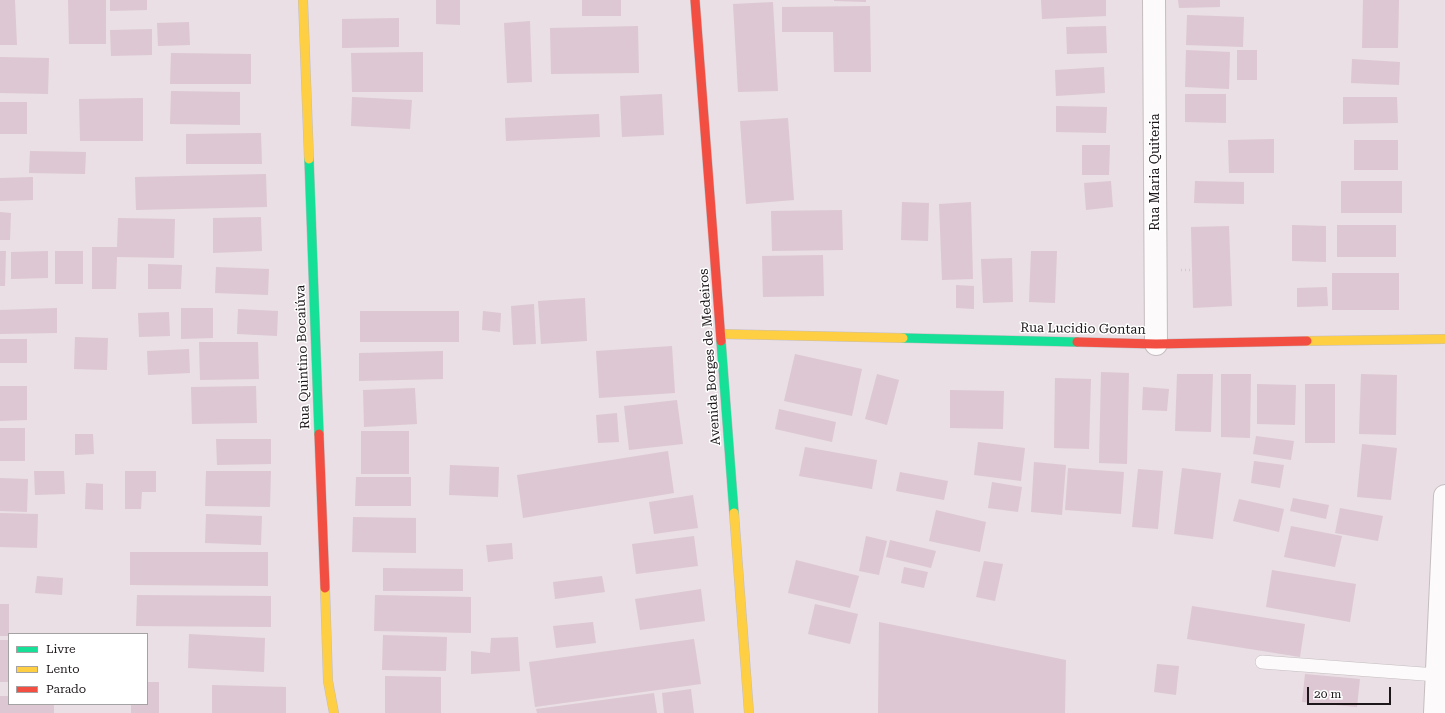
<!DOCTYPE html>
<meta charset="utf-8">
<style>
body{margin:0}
#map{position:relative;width:1445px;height:713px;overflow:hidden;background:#e9dfe4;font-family:"Roboto Serif",serif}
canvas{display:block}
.legend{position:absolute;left:8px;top:633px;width:140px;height:72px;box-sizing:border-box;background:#fff;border:1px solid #a5a2a3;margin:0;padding:5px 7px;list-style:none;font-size:12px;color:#1d171a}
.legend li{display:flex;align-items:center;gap:8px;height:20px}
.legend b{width:20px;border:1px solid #a5a2a3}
.scale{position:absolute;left:1307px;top:687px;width:84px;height:18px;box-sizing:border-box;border:2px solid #1d171a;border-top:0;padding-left:5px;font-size:12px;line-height:14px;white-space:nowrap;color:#1d171a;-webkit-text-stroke:3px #fff;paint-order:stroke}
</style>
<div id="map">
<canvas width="1445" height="713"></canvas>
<ul class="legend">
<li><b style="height:5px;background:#16e098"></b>Livre</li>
<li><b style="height:5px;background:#ffcf43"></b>Lento</li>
<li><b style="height:5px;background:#f24e42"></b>Parado</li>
</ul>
<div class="scale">20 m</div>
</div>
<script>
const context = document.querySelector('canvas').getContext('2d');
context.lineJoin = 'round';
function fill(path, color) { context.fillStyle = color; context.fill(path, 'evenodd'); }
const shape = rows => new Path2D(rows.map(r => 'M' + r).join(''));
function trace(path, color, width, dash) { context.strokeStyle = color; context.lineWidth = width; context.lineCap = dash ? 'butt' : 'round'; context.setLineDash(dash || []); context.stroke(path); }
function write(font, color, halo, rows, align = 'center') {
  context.font = font + ' "Roboto Serif",serif'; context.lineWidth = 3; context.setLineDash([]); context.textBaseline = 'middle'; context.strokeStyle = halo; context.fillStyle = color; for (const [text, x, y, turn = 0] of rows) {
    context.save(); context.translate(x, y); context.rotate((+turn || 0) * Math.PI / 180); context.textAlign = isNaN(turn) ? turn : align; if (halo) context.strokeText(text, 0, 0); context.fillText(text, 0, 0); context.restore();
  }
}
fill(shape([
 [0,0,15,0,17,45,0,45],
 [68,0,106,0,106,44,69,44],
 [110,0,147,0,147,10,110,11],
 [436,0,460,0,460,25,436,24],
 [582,0,621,0,621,16,582,16],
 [834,0,866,0,866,2,834,1],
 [1041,0,1106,0,1106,16,1042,19],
 [1178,0,1220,0,1220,7,1179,8],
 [1363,0,1399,0,1398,48,1362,48],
 [773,2,778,91,738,92,733,4],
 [870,6,871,72,834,72,833,32,782,32,782,7],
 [1187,15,1244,17,1243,47,1186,45],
 [399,18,399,47,342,48,342,19],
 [530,21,532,82,507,83,504,23],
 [189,22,190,45,158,46,157,23],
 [638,26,639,73,551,74,550,28],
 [1106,26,1107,53,1067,54,1066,27],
 [152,29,152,55,111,56,110,30],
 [1186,50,1230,52,1229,89,1185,87],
 [1237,50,1257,50,1257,80,1237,80],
 [423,52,423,92,352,92,351,53],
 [171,53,251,54,251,84,170,84],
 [0,57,49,58,48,94,0,93],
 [1352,59,1400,62,1399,85,1351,83],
 [1104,67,1105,93,1056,96,1055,70],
 [171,91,240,92,240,125,170,124],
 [662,94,664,135,622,137,620,96],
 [1185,94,1226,94,1226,123,1185,122],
 [352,97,412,100,410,129,351,126],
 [1343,97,1397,97,1398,123,1343,124],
 [143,98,143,141,80,141,79,99],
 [0,102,27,102,27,134,0,134],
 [1056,106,1107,107,1106,133,1056,132],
 [599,114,600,137,506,141,505,118],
 [788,118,794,200,746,204,740,121],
 [261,133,262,164,186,164,186,134],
 [1274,139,1274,173,1229,173,1228,140],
 [1354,140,1398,140,1398,170,1354,170],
 [1082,145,1110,145,1109,175,1082,175],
 [30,151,86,152,85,174,29,173],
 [266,174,267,207,136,210,135,177],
 [33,177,33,200,0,201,0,178],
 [1111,181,1113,207,1086,210,1084,183],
 [1195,181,1244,182,1244,204,1194,203],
 [1341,181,1402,181,1402,213,1341,213],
 [902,202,929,203,928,241,901,240],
 [971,202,973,279,942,280,939,204],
 [842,210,843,250,772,251,771,211],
 [0,212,11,213,10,240,0,240],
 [261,217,262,251,213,253,213,218],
 [118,218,175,219,174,258,117,257,116,289,92,289,92,247,117,247],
 [1292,225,1326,226,1326,262,1292,261],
 [1337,225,1396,225,1396,257,1337,257],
 [1229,226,1232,306,1193,308,1191,227],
 [0,251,6,251,5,286,0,286],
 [48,251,48,278,11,279,11,252],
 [55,251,83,251,83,284,55,284],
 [1031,251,1057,251,1055,303,1029,302],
 [823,255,824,296,763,297,762,256],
 [1012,258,1013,302,983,303,981,259],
 [148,264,182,265,181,289,148,289],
 [216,267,269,269,268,295,215,293],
 [1332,273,1399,273,1399,310,1332,310],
 [956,285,974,286,974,309,956,308],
 [1327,287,1328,306,1297,307,1297,288],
 [585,298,587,341,541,344,538,301],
 [534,304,536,344,513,345,511,306],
 [57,308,57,333,0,334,0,310],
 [181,308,213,308,213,338,181,339],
 [238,309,278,311,277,336,237,334],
 [360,311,459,311,459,342,360,342],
 [483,311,501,313,500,332,482,330],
 [169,312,170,336,139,337,138,313],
 [75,337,108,338,107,370,74,369],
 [0,339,27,339,27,363,0,363],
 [199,342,258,342,259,379,200,380],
 [672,346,675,393,599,398,596,351],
 [189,349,190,373,148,375,147,351],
 [443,351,443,379,359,381,359,353],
 [795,354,862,369,852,416,784,401],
 [1101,372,1129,373,1127,464,1099,463],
 [877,374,899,380,887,425,865,419],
 [1177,374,1213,374,1211,432,1175,431],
 [1221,374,1251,374,1250,438,1221,437],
 [1361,374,1397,375,1396,435,1359,434],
 [1055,378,1091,379,1089,449,1054,448],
 [1257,384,1296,385,1295,425,1257,424],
 [1305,384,1335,384,1335,443,1305,443],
 [0,386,27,386,27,420,0,421],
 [256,386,257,423,192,424,191,387],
 [1143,387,1169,389,1167,411,1142,410],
 [415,388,417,424,364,427,363,390],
 [950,390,1004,391,1003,429,950,428],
 [677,400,683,444,629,450,624,406],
 [779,409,836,422,832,442,775,429],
 [617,413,619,442,598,443,596,415],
 [0,428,25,428,25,461,0,461],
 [361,431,409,431,409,474,361,474],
 [75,434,93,434,94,454,75,455],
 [1256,436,1294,441,1291,460,1253,454],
 [216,439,271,439,271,464,217,465],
 [978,442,1025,448,1021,481,974,475],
 [1362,444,1397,448,1391,500,1357,497],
 [805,447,877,460,872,489,799,476],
 [668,451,674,493,523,518,517,475],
 [1254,461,1284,465,1280,488,1251,483],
 [1034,462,1066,465,1062,515,1031,512],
 [450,465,499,467,498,497,449,495],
 [1068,468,1124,472,1121,514,1065,510],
 [1182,468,1221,473,1213,539,1174,534],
 [1138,469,1163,471,1158,529,1132,527],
 [34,471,64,471,65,494,35,495],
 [125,471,156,471,156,492,142,492,141,509,125,509],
 [206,471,271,471,270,507,205,506],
 [900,472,948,481,944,500,896,491],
 [356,477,411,477,411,506,355,506],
 [0,478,28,479,27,512,0,511],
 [992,482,1022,487,1018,512,988,508],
 [86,483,103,484,103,510,85,509],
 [693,495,698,528,654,534,649,502],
 [1293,498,1329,505,1326,519,1290,511],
 [1239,499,1284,509,1279,532,1233,521],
 [1340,508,1383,516,1378,541,1335,533],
 [936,510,986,522,980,552,929,541],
 [0,513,38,514,37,548,0,547],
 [206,514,262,516,261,545,205,543],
 [353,517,416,518,416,553,352,552],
 [1291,526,1342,536,1335,567,1284,557],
 [694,536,698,566,636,574,632,544],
 [866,536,887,541,879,575,859,571],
 [890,540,936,551,931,568,886,557],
 [512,543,513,559,488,562,486,545],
 [130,552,268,552,268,586,130,585],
 [796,560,859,576,850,608,788,593],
 [984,561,1003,564,995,601,976,597],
 [904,567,928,572,924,588,901,583],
 [383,568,463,569,463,591,383,591],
 [1272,570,1356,584,1350,622,1266,607],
 [37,576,63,578,62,595,35,593],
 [602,576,605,592,555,599,553,582],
 [701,589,705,621,640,630,635,599],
 [137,595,271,596,271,627,136,626],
 [375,595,471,597,471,633,374,631],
 [0,604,9,604,9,636,0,636],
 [815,604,858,614,850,644,808,634],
 [1192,606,1305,624,1300,657,1187,639],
 [593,622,596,643,556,648,553,626],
 [879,622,1066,660,1065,713,878,713],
 [189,634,265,638,264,672,188,668],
 [383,635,447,637,446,671,382,670],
 [518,637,520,671,471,674,471,651,490,653,491,638],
 [694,639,701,684,535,707,529,662],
 [0,640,9,640,9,682,0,682],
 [1157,664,1179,666,1176,695,1154,692],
 [1305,674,1360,679,1357,707,1302,702],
 [385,676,441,677,441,713,385,713],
 [147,682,159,682,159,713,131,713,131,704,147,704],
 [212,685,286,687,286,713,212,713],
 [691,689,694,713,664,713,662,693],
 [654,693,657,713,537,713,536,709],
 [0,696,9,696,9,704,54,704,54,713,0,713]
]), '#ddc7d2');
const lane = shape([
 [1262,662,1437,675]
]);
const street = shape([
 [1154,0,1156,344],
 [1435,713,1445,496]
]);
const fast = shape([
 [309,159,319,434],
 [903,338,1077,342],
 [721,341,734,513]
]);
const slow = shape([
 [303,0,309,159],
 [721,334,903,338],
 [1307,341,1445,339],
 [734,513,749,713],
 [325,588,328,681,334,713]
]);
const jam = shape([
 [695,0,721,341],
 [1077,342,1156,344,1307,341],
 [319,434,325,588]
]);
trace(lane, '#c4bdc0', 14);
trace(street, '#c4bdc0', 24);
trace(fast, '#c4bdc0', 10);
trace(slow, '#c4bdc0', 10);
trace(jam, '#c4bdc0', 10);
trace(shape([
 [1181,270,1192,270]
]), '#d0cdcf', 2.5, [1, 3]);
trace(lane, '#fcfafb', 13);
trace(street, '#fcfafb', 22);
trace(fast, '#16e098', 9);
trace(slow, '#ffcf43', 9);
trace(jam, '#f24e42', 9);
write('13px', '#1d171a', '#fff', [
 ["Rua Maria Quiteria",1155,172,-90],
 ["Rua Lucidio Gontan",1083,329,1],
 ["Rua Quintino Bocaiúva",303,357,-92],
 ["Avenida Borges de Medeiros",710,357,-94]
]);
</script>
